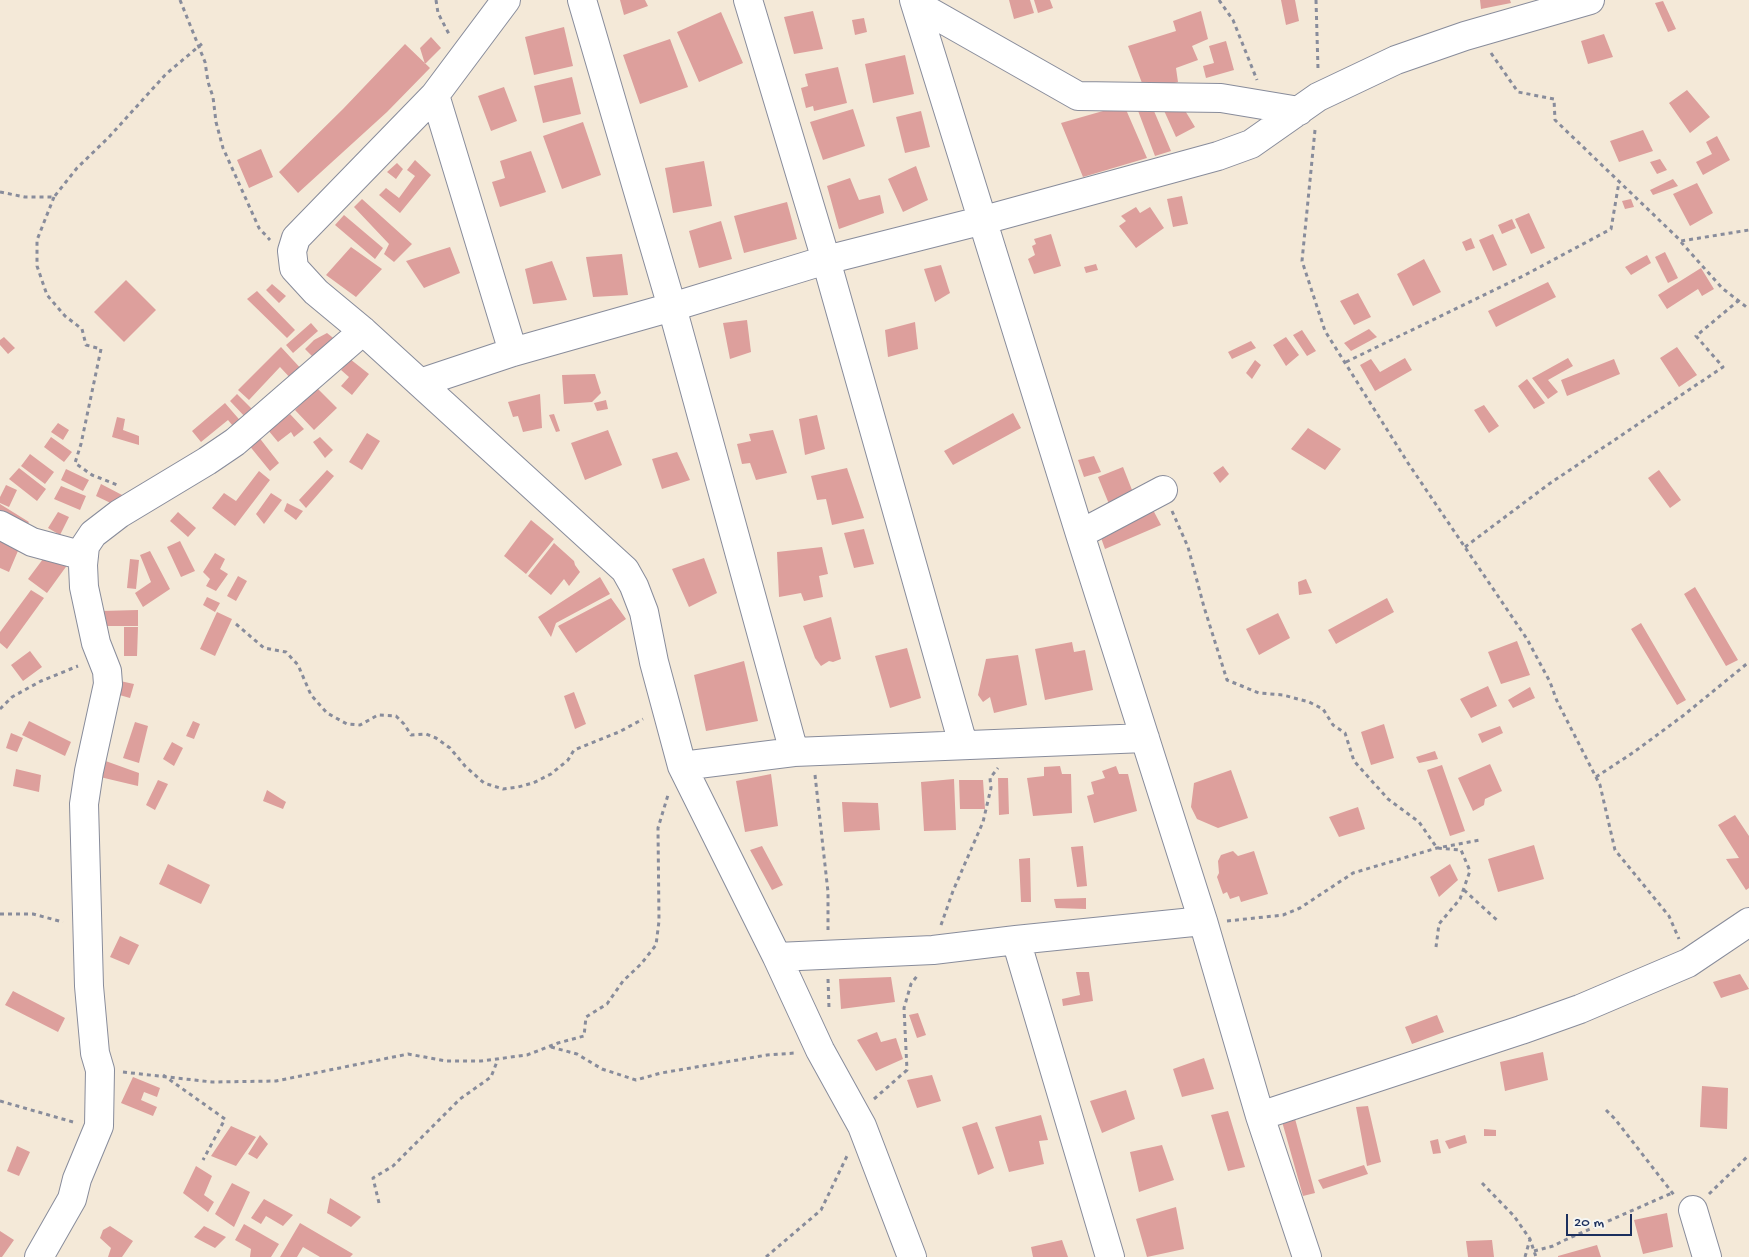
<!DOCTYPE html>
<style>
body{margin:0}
#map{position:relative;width:1749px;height:1257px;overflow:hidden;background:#f4e9d8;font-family:"Gochi Hand",sans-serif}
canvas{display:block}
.scale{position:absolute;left:1566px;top:1214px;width:66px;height:22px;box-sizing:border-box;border:2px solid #1b2f5e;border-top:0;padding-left:6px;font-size:15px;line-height:18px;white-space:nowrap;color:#1b2f5e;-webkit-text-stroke:4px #f6f6f2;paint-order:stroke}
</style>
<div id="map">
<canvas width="1749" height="1257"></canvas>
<div class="scale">20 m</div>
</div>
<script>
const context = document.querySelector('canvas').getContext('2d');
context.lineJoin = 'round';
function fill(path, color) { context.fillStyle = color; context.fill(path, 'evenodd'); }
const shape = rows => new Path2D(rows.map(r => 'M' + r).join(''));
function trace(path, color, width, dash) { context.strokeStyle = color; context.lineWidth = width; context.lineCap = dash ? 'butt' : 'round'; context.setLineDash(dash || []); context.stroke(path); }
fill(shape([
 [620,0,645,0,648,6,624,15],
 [1009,0,1030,0,1034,13,1014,19],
 [1034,0,1050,0,1053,8,1038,13],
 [1281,0,1295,0,1299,21,1286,25],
 [1480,0,1510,0,1511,3,1481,9],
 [1663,1,1676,29,1668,32,1655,3],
 [813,11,823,49,794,54,784,17],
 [1201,11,1208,39,1192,46,1198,60,1176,68,1178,82,1145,91,1128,46,1176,31,1173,21],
 [721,12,743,63,699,82,677,32],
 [864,18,867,32,855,35,852,20],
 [564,27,573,66,534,75,525,37],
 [1604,34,1613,57,1588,64,1581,41],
 [431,37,441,48,425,64,420,48],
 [670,39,688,87,640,104,623,55],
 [1226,41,1234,70,1206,78,1203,66,1214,63,1209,46],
 [405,44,430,68,387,112,298,193,279,172,343,109],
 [905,55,914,94,873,103,865,64],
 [838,67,847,103,814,111,813,106,806,108,801,88,808,86,805,74],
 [572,77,581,114,543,123,534,86],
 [504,87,517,121,491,131,478,96],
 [1687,90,1710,117,1690,133,1669,103],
 [1178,99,1195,127,1176,137,1161,104],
 [1151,104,1171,151,1155,156,1137,108],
 [1124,105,1147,158,1083,177,1061,123],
 [853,109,865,146,823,160,810,122],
 [921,111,930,147,905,153,896,117],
 [583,122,601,175,562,189,543,136],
 [1643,130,1653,151,1619,162,1610,141],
 [1717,136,1730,160,1703,175,1696,162,1712,154,1706,142],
 [261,149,273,177,249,188,237,160],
 [531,151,546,192,500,207,492,182,505,178,500,161],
 [1660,159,1667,170,1657,174,1650,162],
 [415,160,431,175,400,213,379,195,386,188,399,198,415,176,407,170],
 [704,161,712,206,673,213,665,168],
 [397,163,403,169,396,179,387,172],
 [916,166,928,200,903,212,888,179],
 [850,178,859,200,880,195,884,213,839,229,827,186],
 [1673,179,1678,186,1653,195,1650,190],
 [1697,183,1713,213,1690,226,1673,194],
 [1182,196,1188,224,1173,227,1167,199],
 [362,199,412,244,394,262,384,254,389,244,354,207],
 [1631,199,1634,207,1625,209,1622,201],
 [787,202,797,239,744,253,734,216],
 [1136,207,1140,213,1150,207,1164,228,1136,248,1119,226,1126,221,1121,216],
 [1529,213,1545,248,1531,254,1515,219],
 [344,215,383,248,375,259,335,225],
 [1512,219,1516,228,1502,234,1498,225],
 [721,221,732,259,699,268,689,231],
 [1051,234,1061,266,1034,274,1028,259,1035,255,1032,246,1036,244,1034,239],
 [1493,234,1507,265,1493,271,1479,240],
 [1471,238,1475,248,1466,251,1462,242],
 [351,247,382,269,356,297,326,275],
 [450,247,460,273,424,288,406,261],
 [1665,252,1678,278,1668,283,1655,257],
 [622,254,628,295,593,297,586,257],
 [1647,255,1651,263,1631,275,1625,267],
 [1424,259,1441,292,1413,306,1397,274],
 [552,261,567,300,533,304,525,269],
 [1096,264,1098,270,1086,273,1084,267],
 [941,265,950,293,935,302,924,269],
 [1701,268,1714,289,1702,296,1698,289,1667,309,1658,295],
 [126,280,156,310,124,342,94,312],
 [1548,282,1556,297,1496,327,1488,311],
 [272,284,286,296,279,303,266,290],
 [257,291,295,330,287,338,247,299],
 [1358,293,1371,317,1354,325,1340,301],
 [747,320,751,352,730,359,723,323],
 [915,322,918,349,888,357,885,330],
 [311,323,318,331,293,353,286,345],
 [1369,329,1377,337,1351,351,1344,343],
 [1302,330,1316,351,1307,356,1293,335],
 [327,333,337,341,317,361,305,349,314,340],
 [4,337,15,348,8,354,0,345,0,340],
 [1286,337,1299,355,1286,366,1273,345],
 [1251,341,1256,348,1232,359,1228,352],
 [281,347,304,372,294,382,280,367,249,400,238,390],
 [1677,347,1697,375,1679,387,1660,358],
 [1405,358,1412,370,1375,391,1360,365,1371,359,1380,372],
 [1568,358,1573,366,1548,380,1558,392,1548,399,1532,378],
 [350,359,369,374,352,395,341,386,349,377,341,370],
 [1614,359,1620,374,1567,396,1561,380],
 [1255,360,1261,365,1252,379,1246,373],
 [595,374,601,393,592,402,564,404,562,375],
 [1527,379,1545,403,1534,409,1518,386],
 [317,388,337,408,314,430,295,410],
 [237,394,256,413,248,420,230,401],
 [540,394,542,428,523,432,518,416,513,417,508,402],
 [606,400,608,409,597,411,594,403],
 [225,403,244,425,237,431,228,420,201,442,192,431],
 [1484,405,1499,426,1489,433,1474,410],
 [1013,413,1021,428,953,465,944,451],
 [290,414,304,429,294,437,291,432,278,442,268,430],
 [554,414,560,431,556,432,549,415],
 [817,415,825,449,805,455,799,419],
 [117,417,125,419,123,430,139,436,139,445,112,437],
 [58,423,69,430,63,440,51,432],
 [1308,428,1341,449,1325,470,1291,449],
 [608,430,622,465,585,480,571,443],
 [773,430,787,473,756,480,750,463,742,464,737,444,751,441,749,434],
 [367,433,380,441,362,470,349,462],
 [258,436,279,463,270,471,248,444],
 [51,437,72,452,64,462,44,447],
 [320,437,333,450,325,458,313,442],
 [677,452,690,480,662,489,652,459],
 [30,454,54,472,45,484,21,466],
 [1094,456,1101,472,1084,477,1078,460],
 [1223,466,1229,474,1220,483,1213,473],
 [1123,467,1134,495,1109,504,1098,477],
 [19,468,46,489,37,501,9,479],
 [847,468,864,518,832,525,826,499,817,500,811,476],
 [66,469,89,480,83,491,61,480],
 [327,470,334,476,306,508,299,500],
 [1659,470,1681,500,1670,508,1648,478],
 [259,471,270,480,235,526,212,508,224,493,236,501],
 [101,484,124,496,119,507,96,496],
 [6,485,17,490,9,507,0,503,0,497],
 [61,486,86,496,80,510,54,499],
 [271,493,282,500,264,524,256,514],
 [287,503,303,511,296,520,284,511],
 [0,504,29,522,20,535,0,522],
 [1152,508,1161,525,1105,549,1100,535],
 [58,512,69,517,60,535,48,528],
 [178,512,196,528,188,537,170,521],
 [531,520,554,539,526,574,504,556],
 [864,529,874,564,854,568,844,533],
 [4,532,23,539,9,572,0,568,0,542],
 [180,541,195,571,181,577,167,547],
 [554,543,574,561,575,565,580,572,569,586,564,579,551,595,528,576],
 [822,547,828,574,819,576,823,597,804,601,801,593,779,597,777,552],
 [49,551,68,564,47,593,28,579],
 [150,551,170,589,143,607,135,593,151,582,140,555],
 [215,553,225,559,220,569,228,574,216,591,206,586,210,579,203,572],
 [704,558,717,593,689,607,672,569],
 [130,559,139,560,136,589,127,588],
 [238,576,247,581,236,601,227,596],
 [600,577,610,594,556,623,551,637,538,617],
 [1306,579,1312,593,1299,595,1298,582],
 [1695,587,1738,660,1726,666,1684,594],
 [31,590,44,598,7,649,0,643,0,632],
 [207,597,220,603,215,612,203,605],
 [611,598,626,619,576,653,558,626],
 [1387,598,1394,612,1336,644,1328,630],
 [138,610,138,626,101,626,101,611],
 [217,612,232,619,215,656,200,649],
 [1278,613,1290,638,1259,655,1246,629],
 [831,617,841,659,833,662,829,661,821,666,815,658,803,626],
 [1641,623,1686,700,1677,705,1631,629],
 [124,627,138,627,137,656,124,656],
 [1517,641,1530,675,1501,684,1488,652],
 [1072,642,1074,652,1085,650,1093,690,1045,700,1035,649],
 [907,648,921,698,890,708,875,656],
 [30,651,42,667,23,681,11,665],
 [1018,655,1027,705,994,713,990,697,983,702,978,695,986,659],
 [744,661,758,721,706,731,694,675],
 [120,681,134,684,130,698,116,694],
 [1488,686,1497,706,1471,718,1460,699],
 [1530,687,1535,698,1513,708,1508,700],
 [574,692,586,724,575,729,564,696],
 [29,721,71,742,65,756,22,735],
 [193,721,200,724,194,739,186,736],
 [135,722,148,726,139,763,123,758],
 [1384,724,1394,758,1371,765,1361,732],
 [1500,726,1503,733,1482,743,1478,734],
 [11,733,23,738,17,752,6,748],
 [172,742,183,748,174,766,163,759],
 [1435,751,1438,759,1419,763,1416,757],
 [100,759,139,773,138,786,100,777],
 [1490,764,1502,791,1485,799,1484,805,1473,811,1458,778],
 [1442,765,1465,831,1450,836,1427,770],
 [1060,766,1062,774,1071,774,1072,813,1033,816,1027,778,1044,776,1044,767],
 [1116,766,1119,774,1128,774,1137,811,1094,823,1087,796,1094,794,1091,782,1105,778,1102,771],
 [16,769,41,775,39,792,13,786],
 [1231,770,1248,818,1218,828,1197,819,1191,807,1194,783],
 [771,774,778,826,745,832,736,781],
 [998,778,1008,778,1009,814,999,815],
 [954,779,956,830,924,831,921,782],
 [158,780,168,784,155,810,146,805],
 [959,780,983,780,985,809,960,809],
 [267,790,286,802,283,809,263,801],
 [842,802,878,803,880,830,844,832],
 [1358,807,1365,829,1339,837,1329,817],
 [1735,815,1749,836,1749,888,1746,890,1726,859,1739,858,1718,825],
 [1534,845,1544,879,1498,892,1488,859],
 [762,846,783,885,772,890,750,850],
 [1083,846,1087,886,1077,887,1071,847],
 [1233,851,1238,856,1254,851,1268,894,1241,902,1239,896,1230,899,1227,892,1223,894,1217,877,1219,873,1218,861,1221,855],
 [1030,858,1031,902,1021,902,1019,859],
 [168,864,210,885,201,904,159,884],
 [1450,864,1458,880,1439,897,1430,877],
 [1086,898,1086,909,1056,908,1054,899],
 [120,936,139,945,129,965,110,957],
 [1076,972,1089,972,1093,1001,1063,1006,1062,999,1080,995],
 [1740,974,1749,989,1721,998,1713,982],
 [891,977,895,1002,841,1009,839,979],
 [13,991,65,1018,58,1032,5,1005],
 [918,1013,926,1035,917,1038,909,1015],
 [1437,1015,1444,1032,1412,1044,1405,1027],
 [877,1032,881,1042,896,1038,903,1059,876,1071,857,1040],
 [1543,1052,1548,1080,1505,1091,1500,1062],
 [1204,1058,1214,1089,1182,1097,1173,1069],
 [932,1075,941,1101,917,1108,907,1080],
 [133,1077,160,1088,157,1097,144,1092,141,1100,157,1107,153,1116,121,1103],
 [1702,1086,1728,1088,1727,1129,1700,1127],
 [1126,1090,1135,1119,1102,1133,1090,1101],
 [1368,1106,1381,1162,1367,1166,1356,1107],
 [1228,1111,1245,1167,1228,1171,1211,1115],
 [1041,1115,1048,1140,1039,1141,1044,1164,1009,1172,995,1127],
 [1294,1115,1315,1193,1303,1196,1281,1118],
 [977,1122,994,1168,978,1175,962,1127],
 [231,1126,256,1137,236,1166,211,1156],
 [1484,1129,1496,1130,1496,1136,1484,1136],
 [260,1135,268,1144,257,1159,248,1154],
 [1465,1135,1467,1143,1449,1149,1445,1141],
 [1438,1139,1441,1153,1433,1154,1430,1141],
 [1162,1145,1174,1180,1139,1192,1130,1152],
 [17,1146,30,1152,19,1176,7,1171],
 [1364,1165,1368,1174,1323,1189,1318,1180],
 [196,1166,212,1176,204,1195,214,1202,208,1212,183,1193],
 [232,1183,250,1192,234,1227,215,1214],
 [330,1198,361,1217,351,1227,327,1213],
 [264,1199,293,1215,283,1226,266,1216,261,1224,251,1218],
 [1176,1207,1184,1249,1147,1257,1136,1219],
 [1667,1213,1673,1247,1643,1254,1634,1220],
 [300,1223,353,1254,350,1257,320,1257,303,1247,297,1257,280,1257],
 [244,1224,279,1244,271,1257,250,1257,251,1249,235,1240],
 [110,1226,133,1241,122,1257,108,1257,111,1248,100,1238,103,1230],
 [204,1226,226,1237,215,1248,194,1237],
 [0,1231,14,1240,2,1257,0,1257],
 [1062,1240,1068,1257,1033,1257,1031,1247],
 [1492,1240,1494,1257,1468,1257,1466,1241],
 [1597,1245,1601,1257,1558,1257,1558,1256]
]), '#dd9f9c');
const minor = shape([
 [506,0,435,95,296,238,292,251,294,268,316,292,363,331,625,570,634,586,644,612,654,662,682,766,777,957,820,1050,862,1126,912,1257],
 [582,0,672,307,794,752],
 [748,0,826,260,963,744],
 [914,0,1080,534,1203,921,1260,1116,1307,1257],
 [916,4,1078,96,1221,98,1299,111],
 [435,95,513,352],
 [420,383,513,352,672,307,826,260,984,220,1218,156,1251,144,1318,97,1396,60,1465,36,1590,0],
 [0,525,32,542,84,556],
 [1080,534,1163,490],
 [682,766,794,752,1145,738],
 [1016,940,1110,1257],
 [777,957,933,950,1016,940,1203,921],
 [1260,1116,1521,1030,1580,1009,1688,963,1749,922],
 [1693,1210,1707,1257],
 [39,1257,72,1199,77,1179,99,1126,100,1070,95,1053,89,986,84,804,89,771,108,684,107,671,96,643,84,587,83,565,85,546,93,534,119,514,207,461,235,442,363,331]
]);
trace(minor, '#888c9b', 30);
trace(shape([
 [180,0,205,62,208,82,213,97,216,122,223,148,259,228,270,240],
 [436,0,438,13,450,36],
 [1219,0,1233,20,1257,80],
 [1316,0,1318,69],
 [1491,53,1518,92,1554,99,1555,120,1681,241,1749,230],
 [1315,130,1302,261,1325,331,1408,463,1527,639,1550,682,1557,701,1600,785,1615,850,1669,916,1679,939],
 [0,192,25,197,54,197,77,168,109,137,166,74,204,42],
 [54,197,37,240,37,266,47,295,65,316,82,329,86,345,101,349,81,444,75,463,92,475,120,486],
 [1681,242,1722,288,1749,309],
 [1346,362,1525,275,1611,229,1619,182],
 [1172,511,1188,547,1204,607,1227,680,1259,693,1283,695,1309,702,1323,709,1333,725,1345,733,1354,761,1388,799,1419,822,1437,848,1461,850,1470,871,1460,899,1439,924,1436,947],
 [1465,547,1549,484,1723,367,1696,336,1738,301],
 [236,624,264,648,286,652,298,665,311,695,327,713,347,724,360,725,378,715,396,716,404,724,411,735,426,734,436,738,450,748,465,766,484,783,503,789,518,787,533,783,551,774,568,760,574,750,619,732,643,719],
 [0,709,12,697,41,681,78,666],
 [815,775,828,892,828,930],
 [1596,777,1634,752,1684,715,1749,662],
 [1464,890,1499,922],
 [0,914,33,914,63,922],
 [1227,921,1283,915,1300,908,1353,873,1437,848,1480,840],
 [941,925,953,891,983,822,991,788,990,778,998,768],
 [828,979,829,1008],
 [551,1047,577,1054,602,1069,636,1080,661,1073,767,1055,795,1053],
 [123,1072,212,1082,276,1081,408,1054,446,1061,481,1061,527,1055,558,1043,584,1036,586,1017,607,1004,623,981,641,964,656,945,659,921,658,828,668,795],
 [163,1075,225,1119,203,1160],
 [874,1099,907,1070,904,1008,911,984,917,976],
 [0,1101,73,1122],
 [1606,1110,1615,1119,1674,1195],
 [1482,1183,1514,1216,1530,1239,1536,1257],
 [1709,1194,1749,1155],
 [379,1203,373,1178,393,1166,460,1099,491,1077,498,1059],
 [1534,1251,1553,1246,1565,1240,1672,1193],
 [766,1257,821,1210,847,1156],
 [1525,1257,1530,1239]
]), '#888c9b', 3, [4, 4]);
trace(minor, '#fff', 28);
</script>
